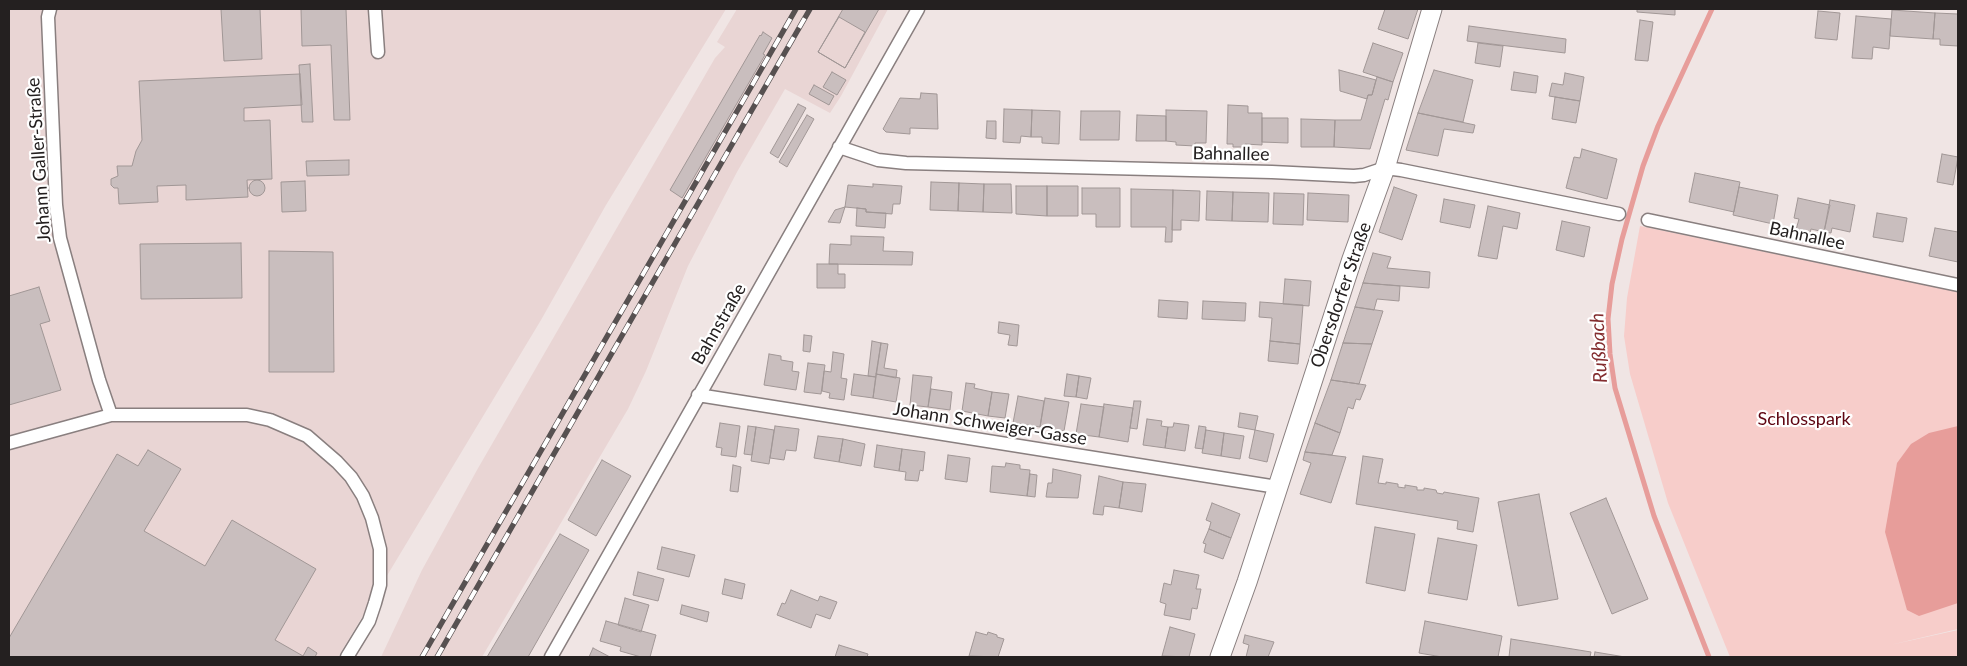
<!DOCTYPE html>
<meta charset="utf-8">
<style>
body{margin:0}
#map{position:relative;width:1967px;height:666px;overflow:hidden;background:#f0e5e4;font-family:Lato,sans-serif}
canvas{display:block}
.frame{position:absolute;inset:0;border:10px solid #242020;pointer-events:none}
</style>
<div id="map">
<canvas width="1967" height="666"></canvas>
<div class="frame"></div>
</div>
<script>
const context = document.querySelector('canvas').getContext('2d');
context.lineJoin = 'round';
function fill(path, color) { context.fillStyle = color; context.fill(path, 'evenodd'); }
const shape = rows => new Path2D(rows.map(r => 'M' + r).join(''));
function trace(path, color, width, dash) { context.strokeStyle = color; context.lineWidth = width; context.lineCap = dash ? 'butt' : 'round'; context.setLineDash(dash || []); context.stroke(path); }
function write(font, color, halo, rows, align = 'center') {
  context.font = font + ' Lato,sans-serif'; context.lineWidth = 4.5; context.setLineDash([]); context.textBaseline = 'middle'; context.strokeStyle = halo; context.fillStyle = color; for (const [text, x, y, turn = 0] of rows) {
    context.save(); context.translate(x, y); context.rotate((+turn || 0) * Math.PI / 180); context.textAlign = isNaN(turn) ? turn : align; if (halo) context.strokeText(text, 0, 0); context.fillText(text, 0, 0); context.restore();
  }
}
fill(shape([
 [9,9,726,9,606,205,541,320,338,657,9,657],
 [737,9,888,9,841,96,830,113,785,89,737,172,688,266,646,371,628,409,482,657,381,657,422,570,477,470,715,58,725,47,717,42]
]), '#e9d5d4');
fill(shape([
 [1640,226,1958,292,1958,629,1890,645,1958,630,1958,657,1730,657,1668,503,1630,374,1624,336,1627,298]
]), '#f7cdca');
fill(shape([
 [1958,426,1958,603,1919,616,1907,610,1885,532,1897,463,1911,444,1929,433]
]), '#e79d9a');
trace(shape([
 [1709,657,1654,516,1615,388,1610,354,1608,319,1612,284,1622,239,1643,166,1658,126,1712,9]
]), '#e79d9a', 5);
const building = shape([
 [221,9,260,9,262,59,224,61,221,9],
 [301,9,346,9,350,120,334,120,331,45,302,46,301,9],
 [843,9,879,9,845,68,818,52,843,9],
 [1385,9,1418,9,1408,39,1378,29,1385,9],
 [1637,9,1675,9,1675,15,1637,12,1637,9],
 [1892,10,1935,13,1933,39,1890,36,1892,10],
 [1818,11,1840,13,1837,40,1815,38,1818,11],
 [1935,13,1958,14,1958,46,1940,45,1940,39,1933,39,1935,13],
 [1856,16,1891,19,1889,49,1873,47,1872,59,1852,58,1856,16],
 [839,17,865,32,845,68,818,52,839,17],
 [1640,20,1653,22,1648,61,1635,60,1640,20],
 [1469,26,1566,39,1565,53,1467,41,1469,26],
 [763,32,772,38,763,54,765,55,682,198,670,190,760,35,761,36,763,32],
 [1373,43,1403,53,1393,82,1363,72,1373,43],
 [1478,43,1503,46,1500,67,1475,63,1478,43],
 [310,64,313,122,302,122,299,65,310,64],
 [1339,70,1376,80,1372,95,1368,95,1367,99,1340,91,1339,70],
 [1434,70,1473,80,1463,122,1418,113,1434,70],
 [832,72,846,80,837,95,823,87,832,72],
 [1514,72,1538,76,1536,93,1511,90,1514,72],
 [1565,73,1584,77,1580,101,1549,96,1552,83,1563,85,1565,73],
 [300,74,302,105,244,108,244,121,270,120,272,179,247,180,248,197,186,200,186,185,157,186,158,202,119,204,118,188,114,188,111,185,111,179,118,176,117,166,132,166,136,151,142,140,139,81,300,74],
 [1377,77,1393,82,1388,100,1385,99,1370,149,1334,147,1335,120,1361,120,1368,95,1372,95,1377,77],
 [814,85,834,96,829,105,809,94,814,85],
 [921,93,937,94,938,129,910,128,910,134,886,132,883,129,900,98,920,99,921,93],
 [1555,97,1580,101,1576,123,1552,119,1555,97],
 [798,104,806,108,778,158,770,153,798,104],
 [1228,105,1248,106,1248,113,1262,113,1262,145,1245,144,1245,147,1233,147,1233,144,1227,144,1228,105],
 [1004,109,1032,110,1031,137,1021,136,1020,143,1003,142,1004,109],
 [1032,110,1060,111,1059,144,1042,143,1042,137,1031,137,1032,110],
 [1166,110,1207,111,1206,143,1195,143,1195,146,1176,145,1176,142,1166,141,1166,110],
 [1081,111,1120,111,1119,140,1080,140,1081,111],
 [1418,113,1475,125,1473,133,1444,129,1438,156,1406,150,1418,113],
 [807,115,814,119,787,167,779,162,807,115],
 [1137,115,1166,116,1166,141,1136,141,1137,115],
 [1262,118,1288,118,1288,143,1262,142,1262,118],
 [1301,119,1335,120,1334,147,1301,147,1301,119],
 [987,121,996,121,996,139,986,138,987,121],
 [1582,149,1617,159,1607,199,1566,188,1574,157,1580,158,1582,149],
 [1942,154,1958,157,1953,185,1937,182,1942,154],
 [349,160,349,175,307,176,306,161,349,160],
 [1695,173,1740,182,1734,212,1689,202,1695,173],
 '249 188a8 8 0 1 1 16 0a8 8 0 1 1-16 0Z',
 [305,181,306,211,282,212,281,182,305,181],
 [931,182,959,183,958,211,930,210,931,182],
 [959,183,984,184,983,212,958,211,959,183],
 [873,184,902,186,900,204,893,204,892,214,866,212,866,209,845,207,848,185,873,187,873,184],
 [984,184,1011,184,1012,213,983,212,984,184],
 [1016,186,1047,186,1047,216,1016,214,1016,186],
 [1047,186,1078,186,1078,216,1047,216,1047,186],
 [1394,187,1417,195,1402,240,1379,232,1394,187],
 [1739,187,1778,195,1773,224,1733,215,1739,187],
 [1082,188,1120,188,1120,227,1096,227,1096,214,1082,214,1082,188],
 [1131,189,1173,190,1172,242,1165,242,1166,227,1131,227,1131,189],
 [1173,190,1200,191,1199,221,1181,220,1181,230,1172,230,1173,190],
 [1207,191,1233,192,1232,221,1206,220,1207,191],
 [1233,192,1269,193,1268,222,1232,221,1233,192],
 [1274,193,1304,194,1303,225,1273,224,1274,193],
 [1308,193,1349,195,1348,222,1307,220,1308,193],
 [1798,198,1830,205,1824,232,1811,229,1810,233,1796,230,1799,219,1794,218,1798,198],
 [1444,199,1475,205,1470,228,1440,222,1444,199],
 [1830,200,1855,205,1850,232,1832,228,1831,233,1824,232,1830,200],
 [1488,206,1520,213,1517,229,1503,226,1497,259,1478,256,1488,206],
 [845,207,840,223,828,222,835,210,845,207],
 [857,208,866,209,866,212,886,213,885,228,856,226,857,208],
 [1877,213,1907,218,1903,242,1873,237,1877,213],
 [1562,221,1590,227,1584,257,1556,250,1562,221],
 [1935,228,1958,232,1958,262,1929,256,1935,228],
 [851,236,884,237,883,251,913,252,912,265,829,264,830,244,851,245,851,236],
 [241,243,242,298,141,299,140,244,241,243],
 [269,251,333,252,334,372,269,372,269,251],
 [1373,253,1391,257,1387,268,1430,272,1429,288,1363,283,1373,253],
 [817,264,838,264,838,274,845,274,845,288,817,288,817,264],
 [1285,279,1311,281,1309,306,1283,304,1285,279],
 [1363,283,1400,286,1399,301,1377,299,1374,310,1355,307,1363,283],
 [39,287,50,321,40,324,61,390,9,405,9,296,39,287],
 [1159,300,1188,302,1187,319,1158,317,1159,300],
 [1203,301,1246,303,1245,321,1202,319,1203,301],
 [1260,302,1303,305,1300,344,1270,341,1272,318,1259,317,1260,302],
 [1355,307,1383,311,1372,344,1343,343,1355,307],
 [999,322,1019,325,1017,346,1008,345,1010,335,998,333,999,322],
 [804,335,812,336,810,352,803,351,804,335],
 [872,341,881,343,876,377,868,376,872,341],
 [1270,341,1300,344,1298,364,1268,361,1270,341],
 [881,343,888,344,884,368,897,370,896,378,876,374,881,343],
 [1343,343,1372,344,1359,384,1331,380,1343,343],
 [833,352,844,354,841,378,847,379,844,400,829,398,830,393,822,391,824,371,831,372,833,352],
 [769,354,781,356,781,360,793,362,792,371,799,372,796,390,764,385,769,354],
 [808,363,825,365,821,394,804,392,808,363],
 [854,374,876,377,873,398,851,395,854,374],
 [876,374,900,378,896,402,873,398,876,374],
 [1067,374,1079,376,1076,397,1064,396,1067,374],
 [913,375,932,377,928,407,910,405,913,375],
 [1079,376,1091,378,1087,399,1076,397,1079,376],
 [1331,380,1366,385,1360,400,1356,399,1353,409,1348,407,1340,433,1315,423,1331,380],
 [966,383,975,384,974,388,992,392,988,416,962,411,966,383],
 [931,389,952,392,950,410,928,407,931,389],
 [992,392,1009,394,1005,418,988,416,992,392],
 [1018,396,1044,401,1040,427,1013,423,1018,396],
 [1045,398,1069,402,1064,431,1040,427,1045,398],
 [1134,401,1141,401,1137,429,1130,428,1134,401],
 [1081,404,1104,407,1099,437,1076,434,1081,404],
 [1104,404,1133,408,1128,442,1099,437,1104,404],
 [1240,413,1258,416,1255,430,1238,427,1240,413],
 [1147,419,1162,421,1161,426,1168,427,1165,448,1143,445,1147,419],
 [720,423,740,426,736,457,721,455,722,448,716,447,720,423],
 [1174,423,1189,425,1185,451,1165,448,1168,427,1173,427,1174,423],
 [1315,423,1340,433,1332,455,1305,452,1315,423],
 [748,426,756,427,752,455,744,454,748,426],
 [775,426,799,429,796,451,786,450,784,460,770,458,775,426],
 [1199,426,1206,427,1203,449,1195,448,1199,426],
 [756,427,774,430,769,464,751,461,756,427],
 [1206,430,1224,433,1221,456,1202,453,1206,430],
 [1255,430,1274,434,1267,462,1249,458,1255,430],
 [1224,433,1244,436,1240,459,1221,456,1224,433],
 [818,436,843,439,839,462,814,458,818,436],
 [843,439,865,444,861,466,839,462,843,439],
 [877,445,902,449,899,471,874,467,877,445],
 [902,449,925,452,923,471,920,470,918,481,905,480,906,472,899,471,902,449],
 [148,450,181,469,144,531,205,566,232,520,316,569,275,640,303,656,308,647,317,653,315,657,9,657,9,638,117,454,138,466,148,450],
 [1305,452,1346,457,1331,503,1300,494,1311,463,1303,460,1305,452],
 [948,455,970,458,967,482,945,479,948,455],
 [1363,456,1383,459,1378,483,1386,484,1386,482,1398,484,1398,487,1405,488,1405,485,1417,487,1417,490,1424,490,1424,488,1436,490,1437,493,1443,494,1444,492,1479,498,1473,532,1457,529,1458,521,1356,504,1363,456],
 [602,460,631,476,596,536,568,520,602,460],
 [1006,463,1020,465,1020,469,1030,470,1027,496,990,492,992,466,1005,467,1006,463],
 [733,465,741,467,738,492,730,491,733,465],
 [1053,469,1081,475,1078,498,1046,497,1048,483,1052,483,1053,469],
 [1030,474,1037,475,1035,497,1027,496,1030,474],
 [1099,476,1123,482,1119,508,1104,506,1103,515,1093,514,1099,476],
 [1123,482,1146,484,1142,512,1119,508,1123,482],
 [1539,494,1558,599,1518,606,1498,502,1539,494],
 [1606,498,1648,599,1612,614,1570,513,1606,498],
 [1212,503,1240,514,1231,538,1209,529,1211,522,1206,520,1212,503],
 [1375,527,1415,534,1405,591,1366,583,1375,527],
 [1209,529,1231,538,1223,559,1204,552,1206,544,1203,543,1209,529],
 [560,534,589,550,528,657,487,657,560,534],
 [1438,538,1477,545,1467,600,1428,593,1438,538],
 [662,547,695,555,689,577,657,569,662,547],
 [1174,570,1199,575,1196,589,1201,589,1197,609,1192,608,1190,620,1164,615,1166,604,1160,602,1164,583,1171,585,1174,570],
 [638,572,664,579,658,601,633,595,638,572],
 [725,579,745,584,742,599,722,594,725,579],
 [791,590,818,601,820,596,837,602,830,619,816,614,811,628,777,615,782,603,785,604,791,590],
 [625,598,649,605,641,632,618,625,625,598],
 [682,605,709,612,707,622,680,614,682,605],
 [606,621,656,635,650,657,641,657,620,651,621,647,600,641,606,621],
 [1425,621,1502,636,1498,657,1442,657,1419,653,1425,621],
 [1170,627,1195,634,1189,657,1162,656,1170,627],
 [976,632,987,635,988,632,997,635,997,637,1004,639,998,657,969,656,976,632],
 [1245,635,1274,642,1268,657,1246,657,1249,645,1243,643,1245,635],
 [1511,639,1591,652,1590,657,1509,657,1511,639],
 [839,645,868,654,867,657,835,657,839,645],
 [593,648,610,657,589,657,593,648],
 [1595,652,1625,657,1594,657,1595,652]
]);
fill(building, '#c9bebe');
trace(building, '#a19796', 1);
const minor = shape([
 [50,9,48,17,56,205,60,238,99,380,111,415],
 [375,9,378,52],
 [839,147,878,160,906,163,1272,172,1354,176,1364,175,1385,168,1401,170,1619,214],
 [1648,220,1958,285],
 [698,395,1277,487],
 [9,443,111,415,247,415,270,420,307,436,337,462,351,477,363,496,372,518,380,549,380,585,375,603,369,621,347,657],
 [551,657,918,9]
]);
const secondary = shape([
 [1220,657,1247,582,1352,259,1385,168,1432,9]
]);
trace(minor, '#897f7f', 15);
trace(secondary, '#897f7f', 21);
trace(minor, '#fff', 12);
trace(secondary, '#fff', 19);
const rail = shape([
 [422,657,796,9],
 [437,657,810,9]
]);
trace(rail, '#575151', 5.5);
trace(rail, '#fff', 4, [11]);
write('18px', '#242020', '#fff', [
 ["Bahnallee",1231,154,1],
 ["Johann Galler-Straße",39,160,-94],
 ["Bahnallee",1807,236,12],
 ["Obersdorfer Straße",1341,295,-71],
 ["Bahnstraße",719,324,-60],
 ["Johann Schweiger-Gasse",990,424,9]
]);
write('18px', '#5e0511', '#fff', [
 ["Schlosspark",1804,419]
]);
write('italic 19px', '#832d2f', '#fff', [
 ["Rußbach",1599,348,-93]
]);
</script>
